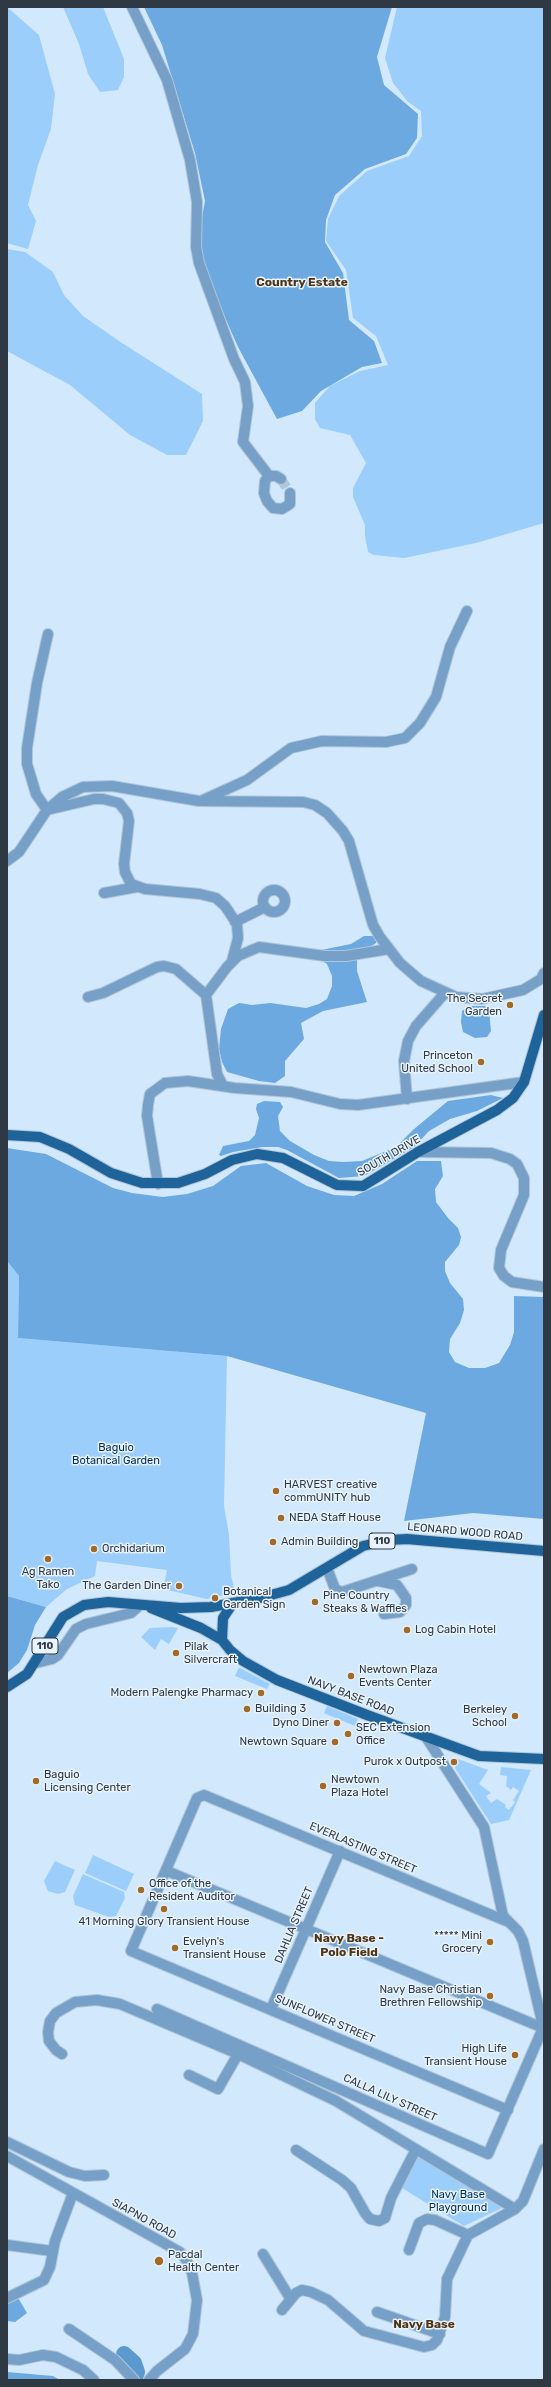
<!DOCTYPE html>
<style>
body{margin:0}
#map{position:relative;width:551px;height:2387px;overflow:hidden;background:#d1e8fd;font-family:Rubik,sans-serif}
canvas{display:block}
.frame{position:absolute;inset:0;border:8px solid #2e3944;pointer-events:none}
</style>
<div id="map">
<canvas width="551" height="2387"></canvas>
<div class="frame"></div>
</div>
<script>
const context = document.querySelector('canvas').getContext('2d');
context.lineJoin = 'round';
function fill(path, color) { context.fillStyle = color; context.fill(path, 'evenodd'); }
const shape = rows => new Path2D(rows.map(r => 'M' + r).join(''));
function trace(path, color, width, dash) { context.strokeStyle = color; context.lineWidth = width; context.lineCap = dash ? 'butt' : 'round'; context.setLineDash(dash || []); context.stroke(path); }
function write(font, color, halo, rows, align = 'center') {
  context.font = font + ' Rubik,sans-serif'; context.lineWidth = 3; context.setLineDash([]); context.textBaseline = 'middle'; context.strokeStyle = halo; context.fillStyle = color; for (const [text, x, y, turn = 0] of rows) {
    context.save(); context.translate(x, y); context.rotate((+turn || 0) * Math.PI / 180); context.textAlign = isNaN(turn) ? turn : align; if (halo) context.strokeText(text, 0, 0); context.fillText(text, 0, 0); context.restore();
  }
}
fill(shape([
 [7,7,39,35,55,94,51,129,38,165,28,205,36,221,28,249,7,243],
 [63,7,103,7,124,59,124,77,118,90,100,92,88,74,79,44],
 [397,7,544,7,544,523,476,543,404,558,374,555,368,552,365,536,365,525,353,497,353,488,366,463,350,435,320,428,315,419,315,403,330,386,360,371,388,365,376,336,353,318,346,270,326,241,328,219,339,196,367,171,409,156,422,136,421,111,408,102,393,83,385,58],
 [7,249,25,252,53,272,64,295,83,316,122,343,202,394,203,421,186,455,167,455,130,435,70,385,7,351],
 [7,1261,19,1276,18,1338,227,1356,224,1506,229,1535,231,1575,235,1593,207,1599,163,1589,167,1570,97,1561,95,1576,67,1589,46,1607,7,1596],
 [150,1628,172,1627,178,1628,169,1644,161,1639,155,1650,141,1637],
 [240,1668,270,1684,267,1689,235,1676,238,1669],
 [327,1706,358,1719,355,1726,324,1713],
 [458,1759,488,1770,479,1784,491,1793,486,1796,491,1803,497,1799,506,1805,505,1807,509,1810,515,1802,513,1800,519,1791,513,1787,511,1790,506,1786,507,1776,500,1775,501,1767,531,1770,509,1820,491,1824,455,1768],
 [93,1855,134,1874,126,1891,85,1873],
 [55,1861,75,1870,65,1892,58,1894,48,1891,44,1881],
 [83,1874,124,1892,125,1898,116,1916,109,1917,75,1905,73,1896],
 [416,2153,504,2207,464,2226,397,2185]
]), '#9ccefc');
fill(shape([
 [144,7,392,7,377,57,384,85,418,114,417,138,406,154,365,169,335,195,326,220,325,242,343,273,349,320,374,341,382,363,362,367,321,391,302,411,277,419,238,347,205,272,198,239,205,201,195,153,162,45],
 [364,936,376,936,376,943,357,956,357,971,367,1002,323,1011,301,1023,304,1039,285,1061,285,1076,275,1083,259,1081,227,1072,222,1062,219,1049,221,1029,228,1009,239,1003,252,1005,270,1003,306,1008,319,1004,327,999,332,986,332,976,327,964,314,956,308,948,321,950,351,944],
 [469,1006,485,1006,489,1011,491,1031,487,1037,475,1038,463,1032,461,1022,462,1011],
 [491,1095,503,1098,477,1111,450,1119,429,1131,414,1147,364,1176,339,1178,287,1150,278,1147,262,1147,233,1152,221,1156,219,1155,223,1146,249,1141,255,1135,259,1118,256,1109,257,1104,264,1101,280,1102,283,1107,278,1116,280,1131,290,1141,314,1155,329,1161,343,1162,362,1161,396,1147,414,1129,448,1101],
 [7,1148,46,1154,113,1188,132,1193,163,1197,187,1194,213,1186,241,1166,266,1163,307,1186,334,1195,354,1196,382,1184,417,1161,441,1161,443,1176,435,1189,436,1202,448,1218,458,1228,461,1237,459,1245,445,1262,445,1271,450,1283,463,1299,464,1310,460,1323,450,1339,449,1352,455,1362,469,1368,485,1368,499,1363,510,1345,514,1332,514,1296,544,1297,544,1519,473,1513,404,1521,426,1413,227,1356,18,1338,19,1276,7,1261],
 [7,1596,46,1607,35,1625,27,1650,19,1663,7,1673],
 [7,2295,17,2296,27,2313,15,2322,7,2321],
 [7,2372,53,2376,60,2380,7,2380]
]), '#6ca9e1');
trace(shape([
 [124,2354,134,2363,137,2372,134,2380]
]), '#5c99cf', 16);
trace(shape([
 [281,479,290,493]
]), '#b0c5d8', 10, [10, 5]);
const minor = shape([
 [132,7,167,80,190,160,197,202,196,247,199,263,234,359,245,382,248,406,243,442,269,476],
 [281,479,276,476,269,476,265,481,264,493,267,501,273,508,282,509,290,504,290,493],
 [48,634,37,683,27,748,27,764,36,794,47,810,94,799,103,799,119,803,127,813,129,821,124,864,125,872,131,884,145,889,200,894,216,898,225,906,237,924,238,938,232,961],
 [203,800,247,780,291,748,322,741,386,742,405,738,420,723,436,697,450,647,467,611],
 [7,861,19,852,47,810,62,797,83,787,112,786,199,801,303,802,315,805,327,813,343,831,349,841,373,925,380,937,400,963,421,981,456,997,482,999,523,990,541,979,544,973],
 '263 901a11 11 0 1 1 22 0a11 11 0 1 1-22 0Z',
 [104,893,137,887],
 [235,922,265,907],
 [88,997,103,993,157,967,164,966,176,969,206,995],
 [223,1086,217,1074,206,995,227,967,238,956,259,947,325,956,346,956,389,949],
 [407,1099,404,1061,408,1041,416,1026,444,994],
 [418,1152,491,1153,510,1159,517,1164,524,1178,524,1195,501,1250,499,1268,504,1276,512,1282,544,1287],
 [158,1184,147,1116,148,1105,150,1094,165,1083,188,1081,235,1088,291,1092,340,1104,358,1105,524,1082],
 [327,1568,335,1589,342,1592,412,1569],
 [378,1581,397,1585,406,1598,406,1605,400,1612,384,1614],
 [36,1663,52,1659,58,1655,76,1629,86,1624,131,1613,140,1605],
 [426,1737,484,1827,503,1916,518,1931,523,1941,544,2030],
 [167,1871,543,2028],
 [506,1921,204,1795,197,1798,131,1951,508,2110],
 [157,2009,488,2154,543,2028],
 [271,2009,340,1851],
 [62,2054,56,2050,49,2041,48,2032,50,2021,56,2013,75,2002,97,2000,120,2004,238,2054,336,2101,515,2209],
 [189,2075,218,2089,238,2054],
 [7,2142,69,2172,85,2176,104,2175],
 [296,2150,342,2180,351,2188,365,2213,370,2219,379,2221,385,2218,391,2198,416,2149],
 [7,2156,180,2252,187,2261,192,2273,197,2300,193,2334,185,2349,157,2371,149,2380],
 [7,2245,52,2251],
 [409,2250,419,2223,427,2219,435,2220,468,2235],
 [263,2254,290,2298],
 [7,2298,44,2280,50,2267,55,2241,73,2193],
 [282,2310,296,2293,302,2290,311,2292,328,2300,364,2331,424,2347,432,2345,437,2340,445,2317,447,2279,468,2235,515,2209,523,2201,544,2149],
 [377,2312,440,2334],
 [69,2329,115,2360,134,2380],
 [7,2359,19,2360,43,2355,56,2357,83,2370,94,2380]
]);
const major = shape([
 [7,1135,40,1137,69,1149,111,1173,142,1183,178,1183,205,1174,232,1160,257,1154,283,1158,337,1185,363,1186,418,1152,497,1110,513,1098,524,1082,544,1015],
 [151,1608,201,1628,222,1640,230,1650,243,1661,277,1680,367,1715,479,1756,544,1759],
 [222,1640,223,1618,233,1603],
 [7,1687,27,1674,63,1617,84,1605,108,1602,181,1608,211,1607,260,1598,289,1590,363,1546,389,1540,407,1539,544,1551]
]);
trace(minor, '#b0c5d8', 12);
trace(major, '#b0c5d8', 12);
trace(minor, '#76a0c7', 10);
trace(major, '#1e649b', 10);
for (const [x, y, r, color] of [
 [510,1005,4,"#a26a26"],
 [481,1062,4,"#a26a26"],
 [276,1491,4,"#a26a26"],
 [281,1518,4,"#a26a26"],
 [273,1542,4,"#a26a26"],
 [94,1549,4,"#a26a26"],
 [48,1559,4,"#a26a26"],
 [179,1586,4,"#a26a26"],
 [215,1598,4,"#a26a26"],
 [315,1602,4,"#a26a26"],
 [407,1630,4,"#a26a26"],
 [176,1653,4,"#a26a26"],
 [351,1676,4,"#a26a26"],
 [261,1693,4,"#a26a26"],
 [247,1709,4,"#a26a26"],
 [515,1716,4,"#a26a26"],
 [337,1723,4,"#a26a26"],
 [348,1734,4,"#a26a26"],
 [335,1742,4,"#a26a26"],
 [454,1762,4,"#a26a26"],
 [36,1781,4,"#a26a26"],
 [323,1786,4,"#a26a26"],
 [141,1890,4,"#a26a26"],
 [164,1909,4,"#a26a26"],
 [490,1942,4,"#a26a26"],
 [175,1948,4,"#a26a26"],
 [490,1996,4,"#a26a26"],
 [515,2055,4,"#a26a26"],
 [159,2261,5,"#a26a26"]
]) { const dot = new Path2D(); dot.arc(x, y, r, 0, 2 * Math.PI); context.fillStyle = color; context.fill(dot); trace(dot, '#e8f3fe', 1.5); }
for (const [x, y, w] of [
 [382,1541,26],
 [45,1646,26]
]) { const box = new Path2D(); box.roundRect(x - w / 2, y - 8, w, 16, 3); context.fillStyle = '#e8f3fe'; context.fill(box); trace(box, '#2e3944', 1); }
write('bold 10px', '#2e3944', null, [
 ["110",382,1541],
 ["110",45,1646]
]);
write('11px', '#2e3944', '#e8f3fe', [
 ["The Secret",502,999,"right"],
 ["Garden",502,1012,"right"],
 ["Princeton",473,1056,"right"],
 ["United School",473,1069,"right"],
 ["HARVEST creative",284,1485],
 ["commUNITY hub",284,1498],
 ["NEDA Staff House",289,1518],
 ["Admin Building",281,1542],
 ["Orchidarium",102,1549],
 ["Ag Ramen",48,1572,"center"],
 ["Tako",48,1585,"center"],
 ["The Garden Diner",171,1586,"right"],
 ["Botanical",223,1592],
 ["Garden Sign",223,1605],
 ["Pine Country",323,1596],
 ["Steaks & Waffles",323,1609],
 ["Log Cabin Hotel",415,1630],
 ["Pilak",184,1647],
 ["Silvercraft",184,1660],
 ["Newtown Plaza",359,1670],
 ["Events Center",359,1683],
 ["Modern Palengke Pharmacy",253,1693,"right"],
 ["Building 3",255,1709],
 ["Berkeley",507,1710,"right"],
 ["School",507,1723,"right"],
 ["Dyno Diner",329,1723,"right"],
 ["SEC Extension",356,1728],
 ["Office",356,1741],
 ["Newtown Square",327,1742,"right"],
 ["Purok x Outpost",446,1762,"right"],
 ["Baguio",44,1775],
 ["Licensing Center",44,1788],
 ["Newtown",331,1780],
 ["Plaza Hotel",331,1793],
 ["Office of the",149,1884],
 ["Resident Auditor",149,1897],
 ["41 Morning Glory Transient House",164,1922,"center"],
 ["***** Mini",482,1936,"right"],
 ["Grocery",482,1949,"right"],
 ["Evelyn's",183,1942],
 ["Transient House",183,1955],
 ["Navy Base Christian",482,1990,"right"],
 ["Brethren Fellowship",482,2003,"right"],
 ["High Life",507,2049,"right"],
 ["Transient House",507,2062,"right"],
 ["Pacdal",168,2255],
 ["Health Center",168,2268]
], 'left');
write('11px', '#2e3944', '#e8f3fe', [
 ["SOUTH DRIVE",389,1156,-30],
 ["LEONARD WOOD ROAD",465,1532,5],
 ["NAVY BASE ROAD",351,1696,21],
 ["EVERLASTING STREET",363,1848,23],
 ["DAHLIA STREET",294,1925,-67],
 ["SUNFLOWER STREET",325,2019,23],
 ["CALLA LILY STREET",390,2098,24],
 ["SIAPNO ROAD",144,2219,29]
]);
write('11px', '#003154', '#e8f3fe', [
 ["Baguio",116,1448],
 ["Botanical Garden",116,1461],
 ["Navy Base",458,2195],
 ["Playground",458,2208]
]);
write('bold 12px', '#4f3414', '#e8f3fe', [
 ["Country Estate",302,283],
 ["Navy Base -",349,1939],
 ["Polo Field",349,1953],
 ["Navy Base",424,2325]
]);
</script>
